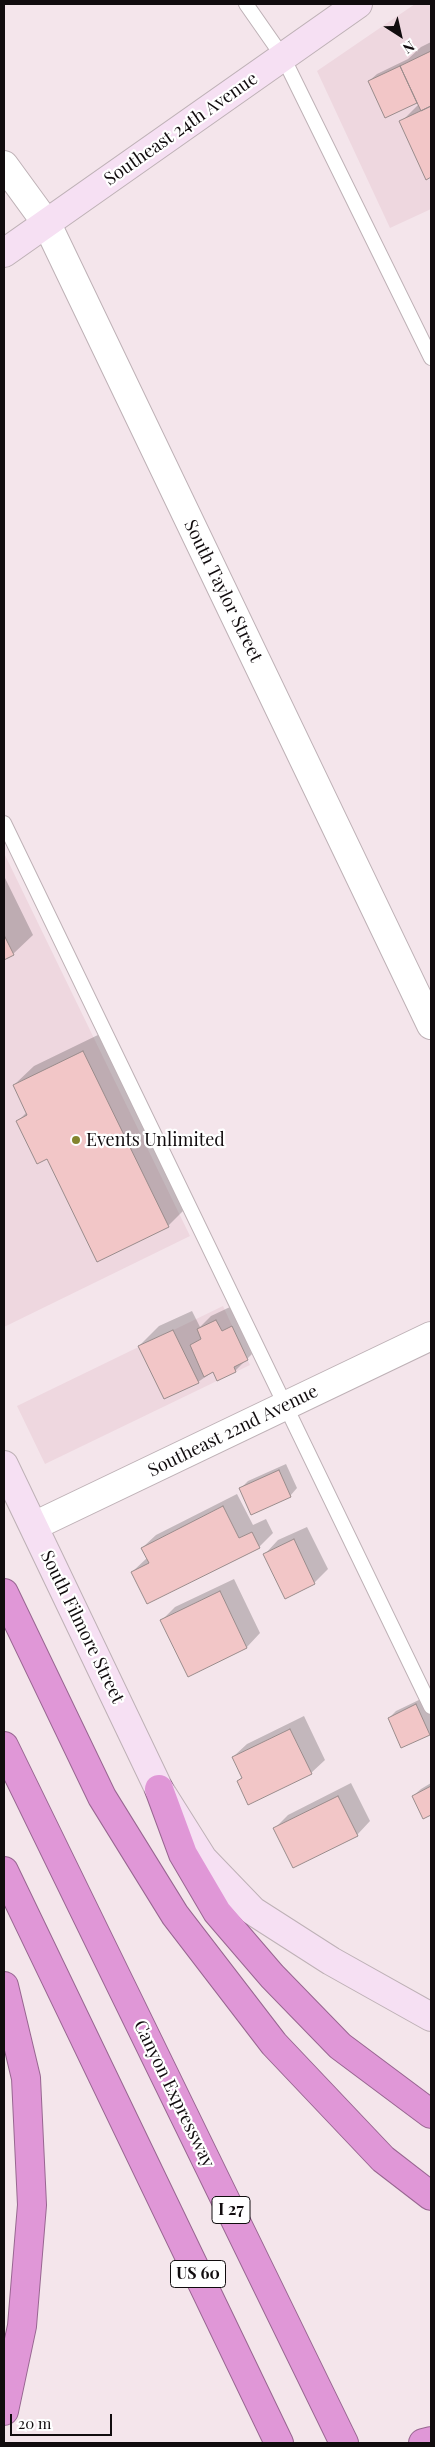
<!DOCTYPE html>
<style>
body{margin:0}
#map{position:relative;width:435px;height:2447px;overflow:hidden;background:#f4e5eb;font-family:"Playfair Display",serif}
canvas{display:block}
.frame{position:absolute;inset:0;border:5px solid #110c0e;pointer-events:none}
.north{position:absolute;left:375px;top:10px;width:50px;height:50px;-webkit-text-stroke:4px #fff;paint-order:stroke;rotate:145deg;font-size:14px;font-weight:700;line-height:20px;text-align:center;color:#110c0e}
.north::after{content:'';display:block;margin:auto;width:18px;height:22px;background:#110c0e;clip-path:polygon(50% 0,100% 100%,50% 72%,0 100%)}
.scale{position:absolute;left:10px;top:2414px;width:102px;height:22px;box-sizing:border-box;border:2px solid #110c0e;border-top:0;padding-left:6px;font-size:15px;line-height:18px;white-space:nowrap;color:#110c0e;-webkit-text-stroke:4px #fff;paint-order:stroke}
</style>
<div id="map">
<canvas width="435" height="2447"></canvas>
<div class="frame"></div>
<div class="north">N</div>
<div class="scale">20 m</div>
</div>
<script>
const context = document.querySelector('canvas').getContext('2d');
context.lineJoin = 'round';
function fill(path, color) { context.fillStyle = color; context.fill(path, 'evenodd'); }
const shape = rows => new Path2D(rows.map(r => 'M' + r).join(''));
function trace(path, color, width, dash) { context.strokeStyle = color; context.lineWidth = width; context.lineCap = dash ? 'butt' : 'round'; context.setLineDash(dash || []); context.stroke(path); }
function write(font, color, halo, rows, align = 'center') {
  context.font = font + ' "Playfair Display",serif'; context.lineWidth = 4.5; context.setLineDash([]); context.textBaseline = 'middle'; context.strokeStyle = halo; context.fillStyle = color; for (const [text, x, y, turn = 0] of rows) {
    context.save(); context.translate(x, y); context.rotate((+turn || 0) * Math.PI / 180); context.textAlign = isNaN(turn) ? turn : align; if (halo) context.strokeText(text, 0, 0); context.fillText(text, 0, 0); context.restore();
  }
}
fill(shape([
 [415,4,431,4,431,209,390,228,317,71],
 [4,853,190,1236,4,1327],
 [223,1306,250,1365,45,1464,17,1406]
]), '#eed7df');
fill(shape([
 [431,42,431,176,427,178,401,122,419,104,418,102,385,116,369,81,377,74,408,59,421,47],
 [4,876,33,935,13,954,4,959],
 [102,1033,187,1207,168,1226,18,1121,27,1112,14,1085,34,1066],
 [230,1307,236,1319,245,1314,260,1346,235,1371,214,1371,198,1382,139,1346,159,1326,192,1311,200,1327,211,1316],
 [286,1464,297,1488,290,1496,241,1488,248,1481],
 [237,1494,253,1525,266,1519,273,1533,259,1547,132,1572,147,1558,142,1548,156,1535],
 [307,1527,328,1569,314,1583,285,1597,265,1554,278,1540],
 [234,1579,260,1633,247,1647,188,1675,162,1620,175,1607],
 [423,1698,431,1716,431,1731,429,1734,389,1718,396,1711],
 [304,1716,325,1760,311,1773,238,1781,243,1776,233,1757,247,1744],
 [351,1783,370,1821,357,1835,274,1829,288,1815],
 [431,1783,431,1814,424,1817,413,1796,421,1789]
]), '#0003');
const building = shape([
 [431,51,431,106,421,111,400,66,431,51],
 [400,66,417,103,385,118,368,81,400,66],
 [431,106,431,177,426,180,399,121,431,106],
 [4,935,14,955,4,960,4,935],
 [83,1051,169,1227,97,1262,47,1159,37,1164,16,1121,27,1115,13,1085,83,1051],
 [216,1320,222,1331,232,1326,248,1360,234,1367,236,1372,217,1381,213,1372,204,1377,190,1345,201,1339,197,1329,216,1320],
 [173,1330,199,1383,164,1399,138,1346,173,1330],
 [279,1470,291,1497,251,1515,239,1488,279,1470],
 [223,1506,239,1538,252,1532,260,1548,147,1604,131,1572,149,1563,141,1548,223,1506],
 [294,1539,315,1584,285,1599,263,1554,294,1539],
 [220,1591,247,1648,188,1677,160,1620,220,1591],
 [416,1704,430,1735,401,1748,388,1718,416,1704],
 [290,1729,312,1774,248,1805,237,1781,242,1778,232,1757,290,1729],
 [431,1786,431,1815,423,1819,412,1796,431,1786],
 [338,1796,358,1836,293,1868,273,1828,338,1796]
]);
fill(building, '#f2c6c7');
trace(building, '#9a8c8c', 1);
const lane = shape([
 [246,4,283,57,431,358],
 [4,823,431,1707]
]);
const street = shape([
 [4,165,47,224,431,1025],
 [34,1526,431,1336]
]);
const secondary = shape([
 [4,253,358,4],
 [4,1465,159,1789,203,1859,253,1911,331,1961,431,2017]
]);
const highway = shape([
 [4,1593,102,1797,175,1915,274,2044,383,2159,431,2196],
 [4,1746,344,2443],
 [159,1789,183,1854,217,1912,272,1976,340,2046,431,2114],
 [4,1871,279,2443],
 [4,1986,26,2078,32,2205,22,2326,4,2411],
 [423,2443,431,2441]
]);
trace(lane, '#beb1b6', 16);
trace(street, '#beb1b6', 30);
trace(secondary, '#beb1b6', 30);
trace(highway, '#986691', 30);
trace(lane, '#fff', 14);
trace(street, '#fff', 28);
trace(secondary, '#f6e0f3', 28);
trace(highway, '#e097d7', 28);
for (const [x, y, r, color] of [
 [76,1140,5,"#84842e"]
]) { const dot = new Path2D(); dot.arc(x, y, r, 0, 2 * Math.PI); context.fillStyle = color; context.fill(dot); trace(dot, '#fff', 2); }
for (const [x, y, w] of [
 [231,2210,38],
 [198,2274,55]
]) { const box = new Path2D(); box.roundRect(x - w / 2, y - 13.5, w, 27, 4); context.fillStyle = '#fff'; context.fill(box); trace(box, '#110c0e', 1); }
write('bold 16px', '#110c0e', null, [
 ["I 27",231,2210],
 ["US 60",198,2274]
]);
write('18px', '#110c0e', '#fff', [
 ["Southeast 24th Avenue",181,129,-35],
 ["South Taylor Street",223,591,64],
 ["Southeast 22nd Avenue",233,1431,-26],
 ["South Filmore Street",82,1627,64],
 ["Canyon Expressway",174,2094,64]
]);
write('18px', '#110c0e', '#fff', [
 ["Events Unlimited",86,1140]
], 'left');
</script>
